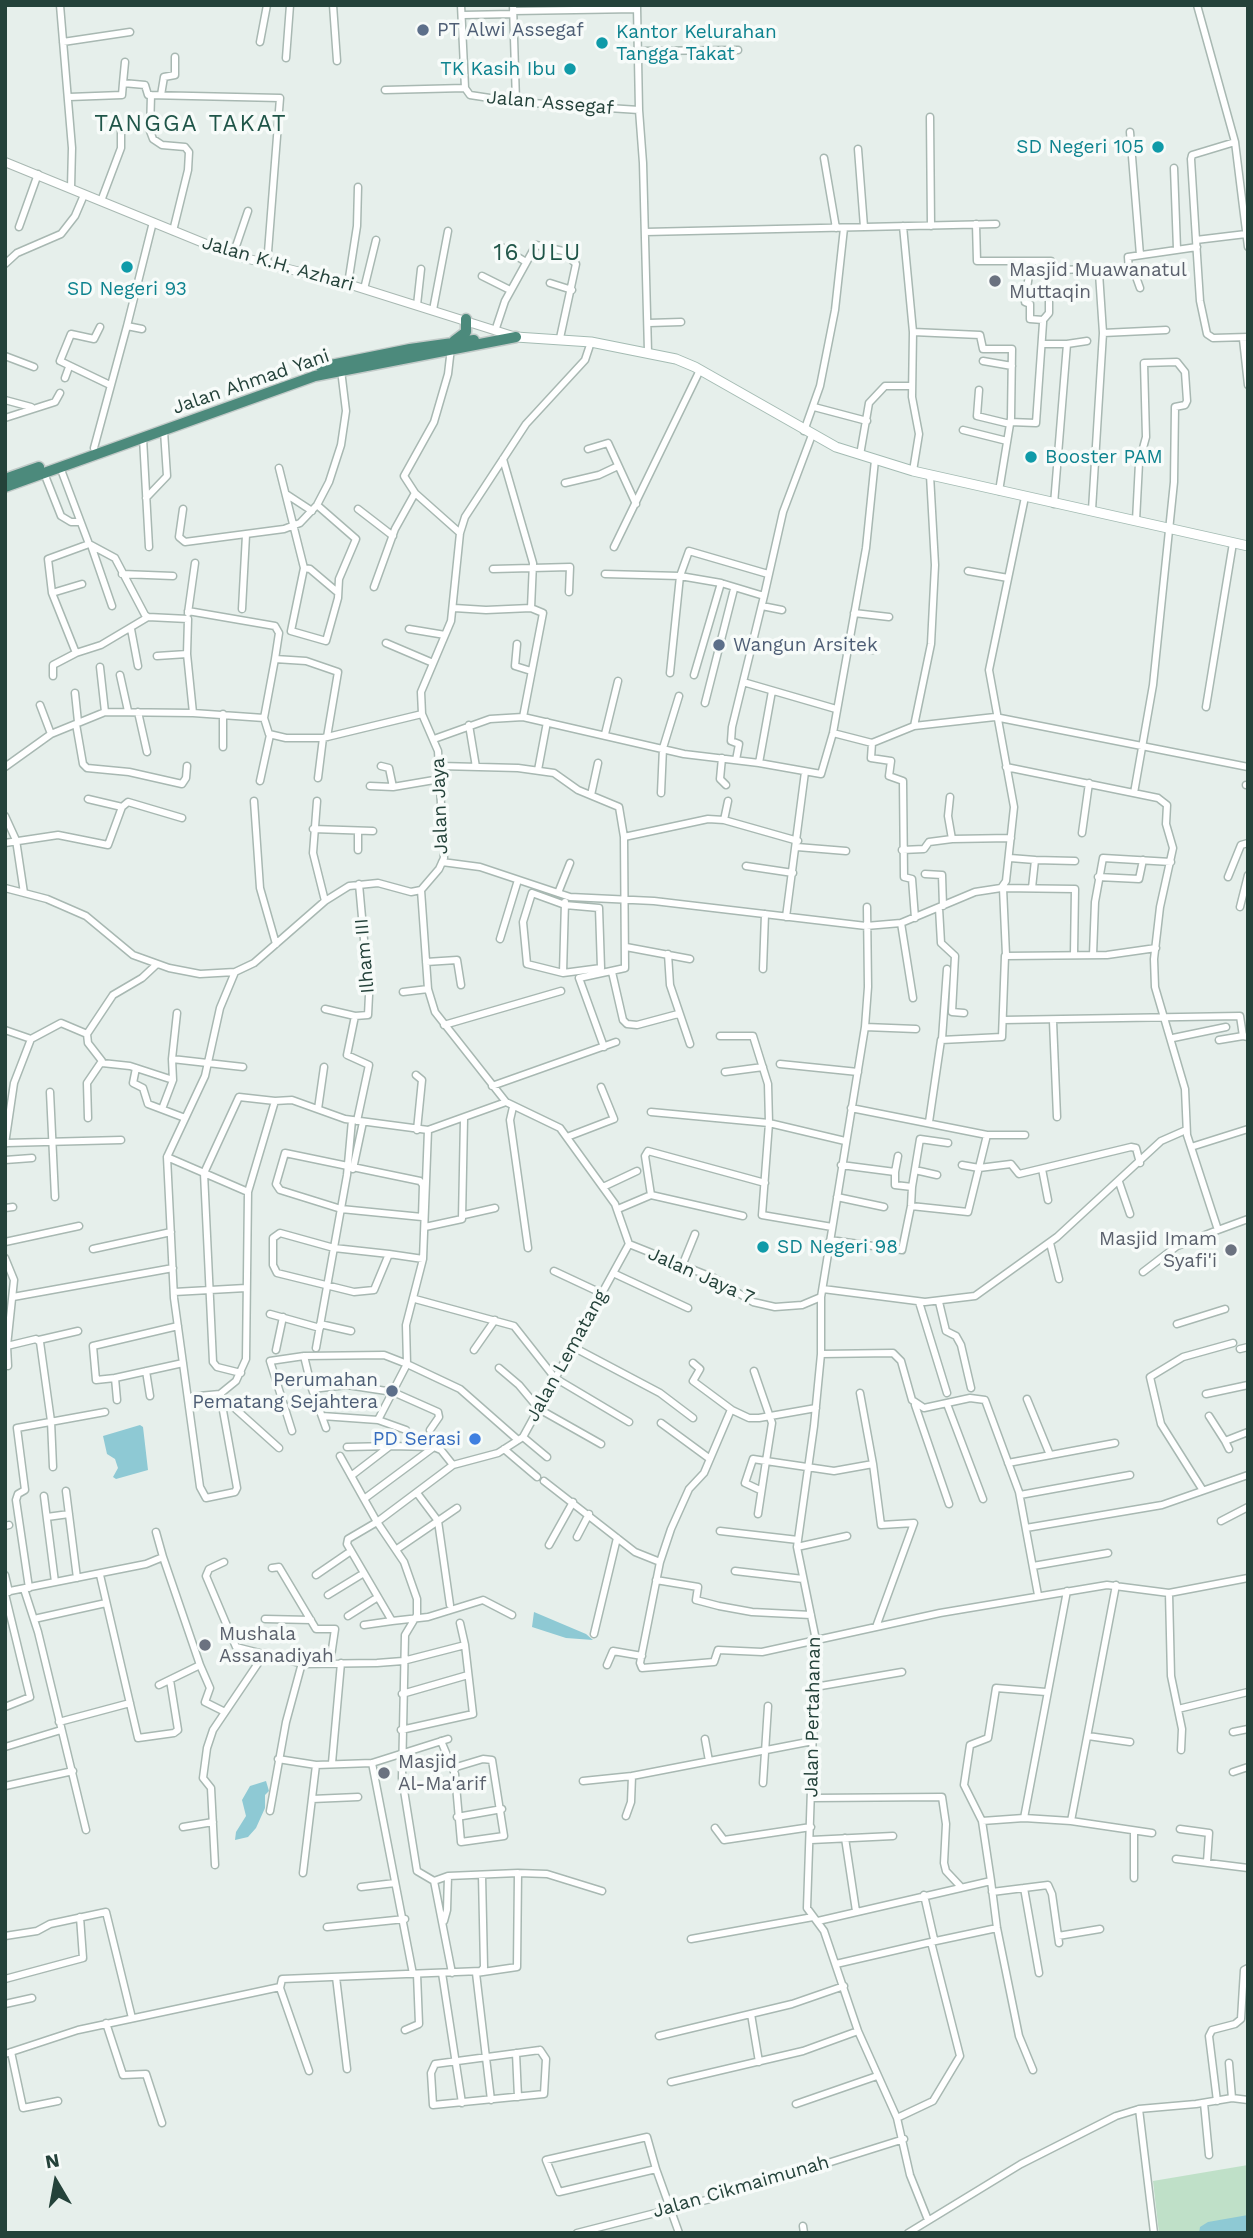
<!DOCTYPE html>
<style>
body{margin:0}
#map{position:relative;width:1253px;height:2238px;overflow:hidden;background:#e6efeb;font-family:"Work Sans",sans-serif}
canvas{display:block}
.frame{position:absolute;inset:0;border:7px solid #24423a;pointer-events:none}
.north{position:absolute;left:21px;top:2147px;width:70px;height:70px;-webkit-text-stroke:5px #f7fbf9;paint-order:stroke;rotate:350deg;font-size:19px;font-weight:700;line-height:28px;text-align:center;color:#24423a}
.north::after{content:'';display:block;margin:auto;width:24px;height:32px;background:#24423a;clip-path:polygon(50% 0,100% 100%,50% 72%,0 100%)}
</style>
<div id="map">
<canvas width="1253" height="2238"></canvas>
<div class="frame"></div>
<div class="north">N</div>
</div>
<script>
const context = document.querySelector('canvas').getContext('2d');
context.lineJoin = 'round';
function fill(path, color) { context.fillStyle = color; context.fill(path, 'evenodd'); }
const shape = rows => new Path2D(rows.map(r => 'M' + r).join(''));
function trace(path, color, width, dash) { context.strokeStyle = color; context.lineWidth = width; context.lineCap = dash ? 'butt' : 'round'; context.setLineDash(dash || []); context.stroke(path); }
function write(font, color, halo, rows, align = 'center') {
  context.font = font + ' "Work Sans",sans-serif'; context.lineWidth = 7; context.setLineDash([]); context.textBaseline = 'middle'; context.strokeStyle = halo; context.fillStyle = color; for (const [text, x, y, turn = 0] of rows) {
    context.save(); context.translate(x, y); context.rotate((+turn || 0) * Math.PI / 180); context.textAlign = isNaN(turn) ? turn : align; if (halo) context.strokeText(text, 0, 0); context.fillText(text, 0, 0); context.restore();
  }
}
fill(shape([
 [1248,2165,1248,2233,1159,2233,1153,2181]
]), '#bfe0c8');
fill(shape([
 [140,1425,143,1427,148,1470,116,1479,113,1477,118,1468,115,1459,107,1454,103,1436],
 [534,1612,586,1634,593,1640,566,1638,532,1627],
 [266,1781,269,1791,265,1795,265,1808,256,1828,248,1837,235,1840,236,1832,246,1816,242,1800,250,1786],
 [1248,2215,1248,2233,1199,2233,1200,2227,1208,2222]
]), '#8ec9d4');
const minor = shape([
 [60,5,72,148,71,188],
 [333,5,337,61],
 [461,5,465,88,470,95,516,102,639,110,643,163,648,352],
 [513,5,516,102],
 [1197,5,1235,142,1248,247],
 [637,7,639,110],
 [513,11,637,9],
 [463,15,513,14],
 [63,42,130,32],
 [260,42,267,5],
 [639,51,738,50],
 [286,58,290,5],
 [123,83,125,62],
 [385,90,465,88],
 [151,95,150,131,153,139,162,145,185,147,189,152,188,170,173,231],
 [161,95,164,77,175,75,175,57],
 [69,97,122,95,123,83,145,85,148,95,280,98,267,265],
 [930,117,931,226],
 [1130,132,1140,255],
 [858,149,864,227],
 [824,158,836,228],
 [1174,168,1177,249],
 [101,201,121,148,121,131],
 [976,224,977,261,1051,261,1054,270,1058,270,1090,269,1099,273,1129,270,1135,274,1140,288],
 [903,226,913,332,912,397,919,434,913,471],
 [19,227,38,174],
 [645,232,996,224],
 [1246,234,1196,240,1200,301,1207,334,1213,338,1248,337],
 [1196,240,1191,159,1192,155,1235,142],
 [500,246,526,262],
 [233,255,248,211],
 [5,264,17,253,61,234,75,216,84,195],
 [1129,270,1128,257,1197,247],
 [482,276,510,290],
 [550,283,572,290],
 [348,284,357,226,358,187],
 [364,289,376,240],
 [417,305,421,269],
 [433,310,448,231],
 [1043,320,1049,313,1049,296],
 [649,323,681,322],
 [127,326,153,222],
 [100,327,94,339,71,334,60,361,110,385],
 [496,328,505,301,536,245,563,251,576,264,560,338],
 [913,332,980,335,983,349,1012,349,1011,418,999,491],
 [1103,333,1166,330],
 [1243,339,1248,385],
 [1043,344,1067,344,1054,504],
 [1067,344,1087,341],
 [451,348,448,374,434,422,404,476,415,493,460,533],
 [5,356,34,367],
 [983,361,1012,366],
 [65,378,69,367],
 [979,390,977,416,1010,424],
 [5,400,31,407],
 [814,407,867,421],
 [5,418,55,402,60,393],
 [1010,422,1036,423,1043,323,1043,320,1030,319,1030,304,1025,302,1031,261],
 [963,430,1007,441],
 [804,431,820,386,835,310,844,228],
 [143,438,149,547],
 [94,448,127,326,142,329],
 [588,449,608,443,636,504],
 [860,455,869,403,885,386,911,386],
 [503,459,533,563,531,608,543,613,523,717],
 [60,467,89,544,115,558,145,615,148,617,188,619,187,654,193,713,264,718,269,734,286,738,323,738,422,714],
 [279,468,304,568,291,631,326,641,338,598,339,579,356,539,317,505],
 [44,473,61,516,71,522,80,522],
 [565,483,599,475,616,467],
 [286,494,312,511],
 [146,498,167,476,164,431],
 [183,509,179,537,185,542,284,529,300,523,317,505,329,482,341,445,346,411,341,370],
 [358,509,393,536],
 [1092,510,1103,333,1099,273],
 [614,547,700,370],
 [92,548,112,606],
 [304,568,310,569,336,591],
 [493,569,570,567,569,592],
 [968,571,1008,578],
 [122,574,173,576],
 [605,574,680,576,689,551,768,574],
 [374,587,395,529,415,493],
 [52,593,82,584],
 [762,606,782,610],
 [454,608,486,610,531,608],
 [242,609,246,535],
 [188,611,275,626,279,633,275,659,306,661,338,672,327,737],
 [188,613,195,563],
 [854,613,889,617],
 [131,629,138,666],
 [409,629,445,635],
 [386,643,433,663],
 [517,644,515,666,531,671],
 [848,647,873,650],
 [76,653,101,645,148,617],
 [157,656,187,654],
 [100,667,105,712],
 [670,673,680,576,721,583],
 [120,675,128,711],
 [694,675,721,583,764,596,783,512,812,435],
 [53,676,53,665,76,653,52,593,48,559,89,544],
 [743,682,836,709],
 [772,691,759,763,821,774,833,733,866,548,875,460],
 [75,693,78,722],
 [705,703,734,589],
 [40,705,51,734],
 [1206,707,1233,543],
 [138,712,147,752],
 [223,714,223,747],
 [264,718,275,659],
 [76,724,83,764,87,768,129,772,182,784,186,778,187,766],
 [469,725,476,767],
 [914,726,931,644,935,565,930,475],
 [833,733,872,743,914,726,995,717,1248,767],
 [605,734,618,681],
 [434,739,490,719,523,717,684,754,759,763],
 [872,743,871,758,891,761,889,776,903,781,904,877,912,879,915,918],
 [722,758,720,779,726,785],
 [736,760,739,744,731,741,732,727,764,596],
 [381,766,389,768,393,787,440,779],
 [440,766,518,768,554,773,578,790,619,807,624,837,625,968,579,978,604,1047],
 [5,767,51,734,105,712,193,713],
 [1006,767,1158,798,1167,805,1166,824,1173,848,1160,907,1154,959,1155,987,1185,1089,1187,1135,1218,1230,1177,1246,1143,1272],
 [538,770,547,722],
 [318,778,323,738],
 [260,781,270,735],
 [1246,785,1248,785],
 [370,786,393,787],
 [661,793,663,748,679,696],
 [1134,793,1153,685,1174,482,1175,407,1185,405,1187,401,1185,372,1177,362,1144,363,1146,437,1139,463,1136,521],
 [591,795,598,763],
 [950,797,948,816,952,839],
 [88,799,122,807],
 [254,801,260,888,276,944],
 [317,801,313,853,325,901],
 [5,816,16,840,24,893],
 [724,820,728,801],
 [313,829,373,831],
 [358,831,358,850],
 [1082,833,1089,783],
 [624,837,708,819,724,820,798,841],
 [5,843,58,835,108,845,122,807,128,802,182,818],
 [797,847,846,851],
 [902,850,924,849,929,842,952,839,1011,838],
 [1010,858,1035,860],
 [442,862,480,867,570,897,654,901,866,926,901,923,975,892,1001,888,1006,881,1014,807,989,670,1025,497],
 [746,866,793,873],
 [925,874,942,875,943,906],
 [1098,877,1139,879,1143,860],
 [1228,877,1241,845,1248,843],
 [5,888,47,899,86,916,133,955,169,968,200,974,235,972,254,963,325,901,349,886,378,883,411,892,421,890,439,869,444,858,438,751,422,714,421,692,451,621,460,533,465,517,526,424,585,360,591,342],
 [1001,888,1075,889,1074,954],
 [1003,888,1006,955],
 [1032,888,1035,860,1075,861],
 [421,890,428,989,435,1012,506,1102,560,1128,615,1204,629,1244],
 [532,893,565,905,599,908,601,968,563,973,527,964,523,922,532,893],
 [558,893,570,863],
 [1240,907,1248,875],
 [939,908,941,943,955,956,952,1012,964,1013],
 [786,917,805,772],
 [901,923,913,998],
 [500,939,518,880],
 [626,947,690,959],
 [668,954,670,985,690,1044],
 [1093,955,1095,902,1103,858,1171,862],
 [426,962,457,960,461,985],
 [763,969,765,914],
 [612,972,623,1020,627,1024,637,1025,678,1014],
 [563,973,565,902],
 [403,992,428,989],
 [325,1009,355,1016,368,1015,369,995,359,884],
 [177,1013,172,1059,243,1067],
 [355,1016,347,1055,369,1065,357,1121],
 [1003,1020,1240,1016,1243,1036,1248,1037],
 [1053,1021,1057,1117],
 [444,1025,561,991],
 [865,1027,916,1029],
 [5,1030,31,1039],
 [720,1036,753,1036,768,1084,769,1123,762,1215,832,1227],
 [1173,1038,1226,1027],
 [942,1039,947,969],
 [1219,1040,1243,1036],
 [102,1063,130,1066,173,1080],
 [780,1064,858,1072],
 [136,1068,133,1083,143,1088,148,1104,185,1118],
 [725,1072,763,1067],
 [416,1075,422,1080,417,1130],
 [492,1086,616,1042],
 [50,1092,55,1197],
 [513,1107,510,1120,528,1248],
 [851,1108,987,1135,1025,1135],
 [162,1109,173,1080,172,1059],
 [318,1109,324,1067],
 [651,1112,769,1123,845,1141],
 [88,1118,87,1083,102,1061,88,1043,87,1034,113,995,142,978,157,964],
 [929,1122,941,1040,1002,1037,1005,956,1107,955,1156,948],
 [567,1137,614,1119,601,1087],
 [6,1143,121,1140],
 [5,1144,14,1083,31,1039,61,1023,87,1034],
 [1191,1147,1248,1129],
 [285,1153,420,1181,423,1185,422,1217,341,1209,280,1190,276,1184,285,1153],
 [167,1157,174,1298,200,1487,206,1498,235,1492,237,1488,220,1394],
 [5,1160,32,1158],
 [962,1165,979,1168,1011,1164,1019,1174,1131,1147,1136,1148,1140,1163],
 [353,1169,363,1122],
 [1042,1169,1048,1200],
 [915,1170,937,1175],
 [895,1172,898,1156],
 [1119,1182,1130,1214],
 [603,1187,637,1171],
 [912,1187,920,1139,948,1143],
 [248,1192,275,1101,292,1100,345,1119,428,1130,506,1102],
 [651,1195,645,1156,648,1151,765,1183],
 [837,1197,884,1207],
 [911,1206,968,1212,987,1135],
 [5,1208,13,1207],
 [618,1209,651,1195,743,1216],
 [464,1215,495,1208],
 [425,1227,462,1219,464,1119],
 [1218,1230,1248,1219],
 [830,1240,902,1250,911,1206,912,1187,895,1185,895,1172,841,1165],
 [5,1242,79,1226],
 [1050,1243,1059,1279],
 [629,1244,714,1278,753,1302,775,1307,802,1305,821,1297,865,1027,868,987,867,907],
 [93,1249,171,1232],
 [389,1254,374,1290,354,1292,277,1273,273,1265,273,1238,280,1233,334,1248,389,1254,423,1259],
 [5,1258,14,1280,7,1346,36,1339,40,1342,51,1421,53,1467],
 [682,1266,695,1234],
 [554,1271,601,1293],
 [613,1273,688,1308],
 [823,1289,925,1302,975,1296,1057,1237,1161,1141,1186,1130],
 [174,1292,246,1288],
 [13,1297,173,1268],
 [821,1297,821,1354,814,1426,797,1547,816,1640,807,1908,824,1931,858,2031,897,2118,910,2175,928,2220],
 [415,1299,514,1326,555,1378,629,1422],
 [919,1302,947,1393],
 [939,1302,946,1331,956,1336,961,1345,971,1388],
 [270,1314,320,1328],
 [320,1324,351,1331],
 [1177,1324,1225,1309],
 [39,1340,78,1331],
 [7,1346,8,1366],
 [573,1347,660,1393,693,1418],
 [316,1348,347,1175,352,1120],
 [1240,1349,1248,1347],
 [276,1350,283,1317],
 [474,1350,495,1320],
 [821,1354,893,1353,901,1361,912,1400,924,1408,970,1398,985,1400,1019,1492,1038,1595],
 [304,1356,312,1389,347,1385,393,1392,438,1412,439,1417,430,1430],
 [693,1363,700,1369,693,1381,732,1410],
 [499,1368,519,1385,539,1409,601,1444],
 [146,1371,150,1396],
 [754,1371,772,1423,766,1461,753,1459,745,1483,760,1490],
 [241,1373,217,1367,213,1362,204,1173,239,1097,275,1101],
 [115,1378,183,1363],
 [312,1389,326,1428],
 [1206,1394,1248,1385],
 [220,1395,279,1448],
 [188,1397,220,1394,236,1381,246,1359,248,1192,167,1157,205,1076,220,1008,235,972],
 [1027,1399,1050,1455],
 [117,1400,115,1378,96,1380,93,1346,178,1326],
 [947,1404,983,1499],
 [915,1405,949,1504],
 [816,1408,759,1418,749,1418,732,1410,730,1412,704,1473,689,1489,671,1529,660,1562,640,1663,642,1668,714,1662,718,1650,762,1652,940,1613,1107,1585,1169,1593,1248,1578],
 [322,1416,378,1420,406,1430],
 [1209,1416,1225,1441],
 [378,1420,407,1364,460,1389,518,1440],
 [661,1423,710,1459],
 [292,1431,270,1361,304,1356,384,1355,407,1364,406,1325,423,1259,428,1130],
 [523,1437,547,1457],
 [347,1447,390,1446],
 [434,1447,364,1499,377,1522,348,1539,347,1544,392,1621,428,1617,483,1600,512,1615],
 [504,1449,537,1477],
 [1229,1449,1225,1441,1248,1432],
 [340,1456,364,1499],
 [1008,1463,1115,1443],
 [873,1464,881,1525,914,1523,876,1627],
 [351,1476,390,1446,434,1447,441,1450,453,1465],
 [544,1481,635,1552,660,1562],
 [1202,1489,1161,1424,1150,1377,1183,1357,1233,1343],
 [66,1491,77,1578],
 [417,1493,438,1521,450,1605],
 [1020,1495,1130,1475],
 [44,1496,55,1582],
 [758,1514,766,1461,834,1471,873,1464,860,1393],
 [47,1517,69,1514],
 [1221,1521,1248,1507],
 [5,1526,9,1525],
 [1026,1528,1162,1505,1248,1475],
 [720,1531,798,1540],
 [577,1537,589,1514],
 [549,1545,573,1502],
 [797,1547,847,1536],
 [397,1549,457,1508],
 [224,1562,209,1569,206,1576,236,1647,303,1664,377,1663,403,1661,465,1645,473,1714,401,1730],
 [1033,1566,1108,1553],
 [272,1568,279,1567,316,1629,335,1629,330,1663],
 [735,1571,803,1579],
 [5,1575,9,1592],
 [100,1575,138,1738,174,1733,178,1730,170,1680],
 [316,1575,351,1551],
 [656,1580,698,1587,696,1600,719,1606,752,1612,811,1615],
 [29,1588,16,1500,18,1494,25,1490,17,1428,105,1412],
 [24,1589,38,1632,86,1830],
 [5,1592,146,1564,163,1557,156,1532],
 [1169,1593,1171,1676,1182,1729,1181,1750],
 [5,1594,30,1697,5,1707],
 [328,1595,364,1573],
 [348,1616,378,1597],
 [34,1619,106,1603],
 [265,1619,311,1620],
 [460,1623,465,1645],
 [364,1625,392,1621],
 [594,1634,617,1538],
 [200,1665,210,1688,205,1702,225,1712],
 [607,1665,613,1651,642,1656],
 [159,1685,200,1665,163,1557],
 [815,1687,902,1672],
 [402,1694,468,1675],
 [1178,1709,1248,1692],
 [59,1722,130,1703],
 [1233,1732,1248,1729],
 [1088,1736,1130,1742],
 [705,1739,709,1761],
 [441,1741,455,1774,461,1842,504,1836,492,1760,483,1759,453,1768],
 [5,1747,61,1730],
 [278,1759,316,1765,372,1763,448,1739],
 [332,1763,341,1663],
 [372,1763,413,1974],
 [1233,1772,1248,1767],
 [583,1781,632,1776],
 [763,1783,768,1706],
 [5,1786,73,1771],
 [812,1798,942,1797,946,1824,944,1863,946,1871,961,1887],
 [312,1799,358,1797],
 [270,1811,286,1722,302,1663],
 [626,1816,631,1802,632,1776,813,1741],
 [457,1817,502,1809],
 [1024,1818,1067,1591],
 [982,1821,1024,1818,1071,1821,1116,1585],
 [1071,1821,1152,1833],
 [183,1827,213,1822],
 [715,1828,724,1840,811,1827],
 [1180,1829,1209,1833,1207,1862],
 [845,1838,856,1911],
 [811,1840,893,1836],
 [1176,1859,1248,1868],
 [215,1865,211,1788,203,1778,207,1748,213,1730,265,1653],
 [303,1873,316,1765],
 [518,1873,547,1874,602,1891],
 [1134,1878,1134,1831],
 [434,1881,448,1876,518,1873,517,1967,476,1973,491,2100],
 [991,1881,997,1928,1019,2036,1033,2070],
 [361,1887,395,1883],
 [1024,1888,1039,1973],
 [992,1892,1048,1885,1052,1894,1059,1943],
 [924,1895,934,1939],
 [444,1921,447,1910,448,1876],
 [818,1921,991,1881,982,1821,964,1785,970,1745,988,1738,996,1688,1046,1692],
 [327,1927,405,1919],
 [5,1936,37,1931,50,1924,106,1912,132,2018],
 [1058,1936,1100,1929],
 [691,1939,813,1917],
 [836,1964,931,1942],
 [442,1973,462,2103],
 [452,1973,434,1881,417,1871,402,1778,405,1635,417,1615,417,1599,404,1562,377,1522,453,1465,498,1453,523,1437,629,1244],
 [336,1977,347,2069],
 [5,1979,83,1958,80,1917],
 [5,2004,32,1998],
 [751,2014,759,2062],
 [106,2023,123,2075,146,2074,162,2123],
 [405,2030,419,2024,417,1974],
 [659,2036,792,2004,844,1986],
 [540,2050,546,2059,544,2094,433,2105,431,2073,435,2064,540,2050],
 [11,2052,23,2108,58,2101],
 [516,2053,518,2097],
 [5,2054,78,2030,280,1987],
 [1229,2063,1232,2098],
 [309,2071,280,1988,282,1979,481,1971,484,1967,482,1875],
 [671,2082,803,2051,858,2031],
 [1217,2101,1209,2036,1212,2030,1235,2024,1241,2019,1244,1970,1248,1968],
 [1204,2103,1209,2155],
 [796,2104,877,2076],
 [1139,2109,1154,2233],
 [897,2118,933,2101,960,2056,931,1942,997,1928],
 [647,2137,656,2169,559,2192,546,2160,647,2137],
 [656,2169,679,2233],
 [803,2226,804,2233],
 [577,2233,726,2195,904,2139],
 [908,2233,1021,2164,1116,2116,1139,2109,1196,2104,1232,2098,1248,2100]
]);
const tertiary = shape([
 [5,162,233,255,348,284,516,337]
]);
const secondary = shape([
 [516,337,591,342,676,359,695,367,836,447,913,471,1248,546]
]);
const trunk = shape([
 [454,341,466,332,466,319],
 [321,367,410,349,474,340],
 [5,479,39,467],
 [5,487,315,376,516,337]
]);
trace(minor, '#a8b8b2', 9);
trace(tertiary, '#a8b8b2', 10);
trace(secondary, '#a4bbb3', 11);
trace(trunk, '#c2cac8', 13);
trace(minor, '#fff', 6);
trace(tertiary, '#fff', 8);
trace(secondary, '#fff', 9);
trace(trunk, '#4c8a7c', 10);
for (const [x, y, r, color] of [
 [423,30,7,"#5c6f8a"],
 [602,43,7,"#0f9aa8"],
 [570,69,7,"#0f9aa8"],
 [1158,147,7,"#0f9aa8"],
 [127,267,7,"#0f9aa8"],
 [995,281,7,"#6b7280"],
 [1031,457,7,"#0f9aa8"],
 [719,645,7,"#5c6f8a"],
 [763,1247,7,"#0f9aa8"],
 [1231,1250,7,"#6b7280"],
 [392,1391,7,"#5c6f8a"],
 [475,1439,7,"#3f7fe0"],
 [205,1645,7,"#6b7280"],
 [384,1773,7,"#6b7280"]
]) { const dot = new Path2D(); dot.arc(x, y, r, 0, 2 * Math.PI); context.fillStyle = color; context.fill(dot); trace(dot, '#f7fbf9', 2.5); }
write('19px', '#4e5e75', '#f7fbf9', [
 ["PT Alwi Assegaf",437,30],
 ["Wangun Arsitek",733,645],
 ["Perumahan",378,1380,"right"],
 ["Pematang Sejahtera",378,1402,"right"]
], 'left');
write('19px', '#0d838f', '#f7fbf9', [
 ["Kantor Kelurahan",616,32],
 ["Tangga Takat",616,54],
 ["TK Kasih Ibu",556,69,"right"],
 ["SD Negeri 105",1144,147,"right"],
 ["SD Negeri 93",127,289,"center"],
 ["Booster PAM",1045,457],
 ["SD Negeri 98",777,1247]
], 'left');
write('19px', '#24423a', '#f7fbf9', [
 ["Jalan Assegaf",550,103,5],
 ["Jalan K.H. Azhari",278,264,16],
 ["Jalan Ahmad Yani",251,382,-19],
 ["Jalan Jaya",440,806,-92],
 ["Ilham III",365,956,-95],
 ["Jalan Jaya 7",701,1276,24],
 ["Jalan Lematang",567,1356,-61],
 ["Jalan Pertahanan",813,1717,-89],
 ["Jalan Cikmaimunah",741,2187,-16]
]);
write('19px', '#5b616d', '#f7fbf9', [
 ["Masjid Muawanatul",1009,270],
 ["Muttaqin",1009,292],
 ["Masjid Imam",1217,1239,"right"],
 ["Syafi'i",1217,1261,"right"],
 ["Mushala",219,1634],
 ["Assanadiyah",219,1656],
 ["Masjid",398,1762],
 ["Al-Ma'arif",398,1784]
], 'left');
write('19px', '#366cbe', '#f7fbf9', [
 ["PD Serasi",461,1439]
], 'right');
context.letterSpacing = '2px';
write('23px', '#1f5548', '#f7fbf9', [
 ["TANGGA TAKAT",191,124],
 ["16 ULU",538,253]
]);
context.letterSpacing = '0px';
</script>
